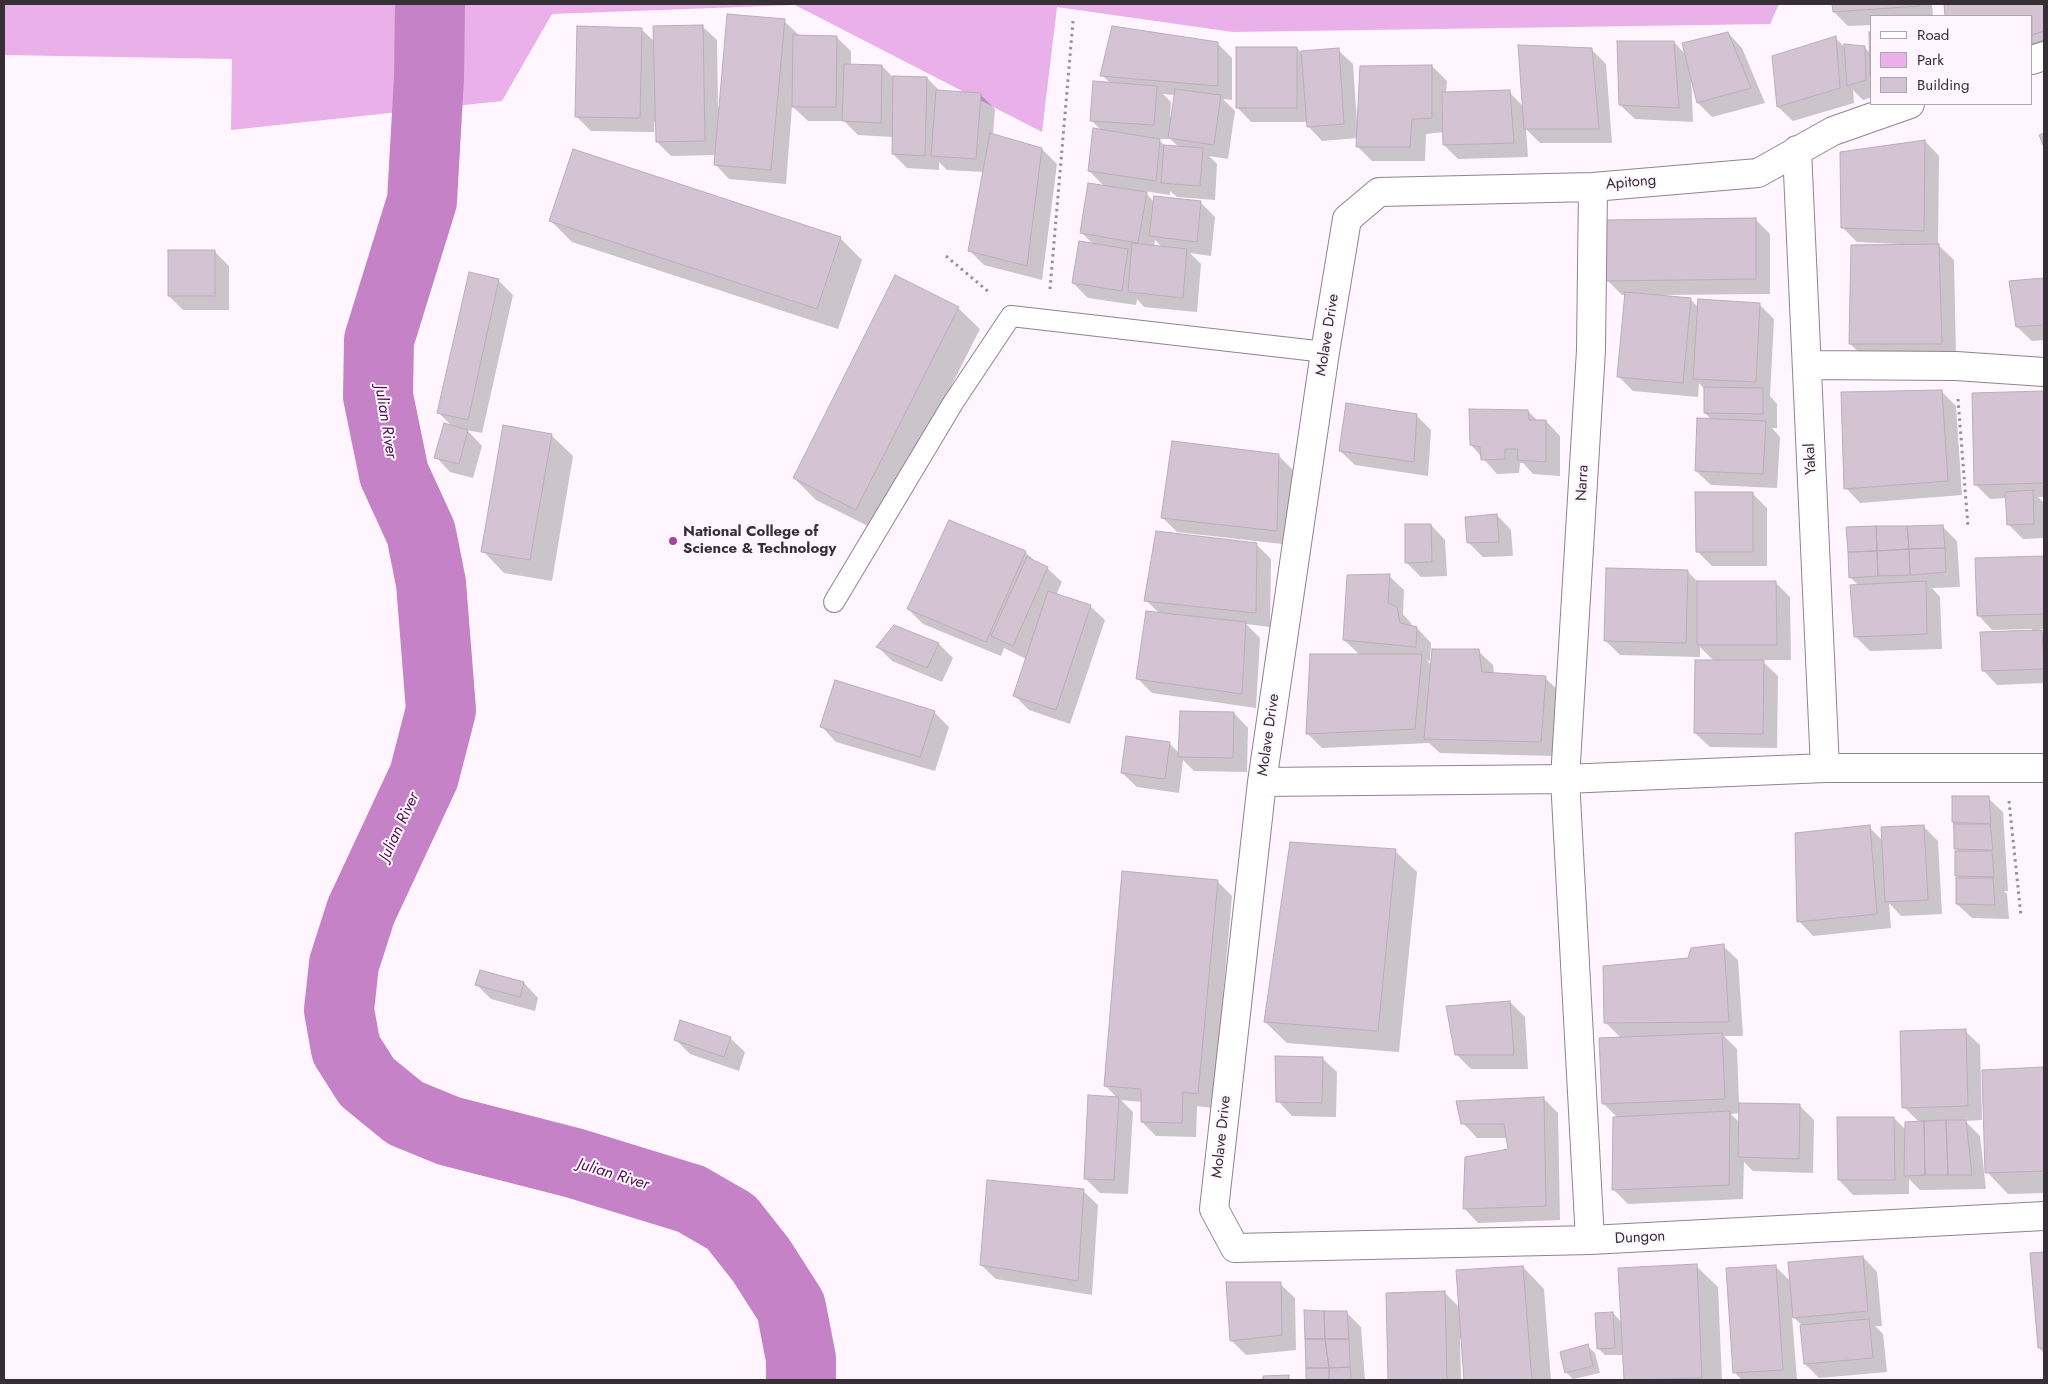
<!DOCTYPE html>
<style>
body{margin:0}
#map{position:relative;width:2048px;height:1384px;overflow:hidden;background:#fef5fe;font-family:Jost,sans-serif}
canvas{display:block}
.frame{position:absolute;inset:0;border:5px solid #363036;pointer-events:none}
.legend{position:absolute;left:1870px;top:15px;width:162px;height:90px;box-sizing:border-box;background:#fef5fe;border:1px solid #aea6ae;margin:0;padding:6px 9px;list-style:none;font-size:15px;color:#363036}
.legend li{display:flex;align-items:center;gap:10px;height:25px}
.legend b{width:25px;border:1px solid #aea6ae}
</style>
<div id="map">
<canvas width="2048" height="1384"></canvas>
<div class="frame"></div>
<ul class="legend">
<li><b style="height:6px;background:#fff"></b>Road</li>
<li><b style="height:14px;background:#e9b0ea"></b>Park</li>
<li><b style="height:14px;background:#d4c4d3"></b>Building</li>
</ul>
</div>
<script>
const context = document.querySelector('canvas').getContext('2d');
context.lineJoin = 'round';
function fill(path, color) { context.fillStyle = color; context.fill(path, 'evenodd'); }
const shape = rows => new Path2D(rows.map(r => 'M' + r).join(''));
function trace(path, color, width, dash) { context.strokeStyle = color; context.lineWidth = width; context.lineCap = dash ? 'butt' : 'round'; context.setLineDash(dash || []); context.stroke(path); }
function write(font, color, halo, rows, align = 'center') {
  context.font = font + ' Jost,sans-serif'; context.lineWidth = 4; context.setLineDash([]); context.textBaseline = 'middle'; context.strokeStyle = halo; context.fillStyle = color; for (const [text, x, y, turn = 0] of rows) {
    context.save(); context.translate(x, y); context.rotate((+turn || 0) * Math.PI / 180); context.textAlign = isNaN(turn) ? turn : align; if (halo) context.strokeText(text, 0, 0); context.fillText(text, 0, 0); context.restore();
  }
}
fill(shape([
 [4,4,1779,4,1770,24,1233,32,1057,7,1042,132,795,5,552,14,502,101,231,130,232,59,4,55]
]), '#e9b0ea');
fill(shape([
 [1833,4,1932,4,1933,16,1872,16,1872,25,1848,26,1834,12],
 [1945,4,2044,4,2044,59,2032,63,2032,16,1946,16],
 [784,21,799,35,836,37,851,51,851,65,882,66,895,79,927,78,940,91,980,94,995,109,993,135,1042,149,1057,164,1042,280,984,265,970,251,984,172,947,170,939,162,939,170,907,168,893,154,893,137,858,135,844,121,808,121,792,106,786,184,729,179,715,164,716,155,671,156,657,142,656,122,654,122,654,132,591,131,576,116,641,29,655,42,702,26,717,40,718,107,720,107],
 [1728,33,1742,48,1765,103,1712,117,1698,103,1691,74,1693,122,1635,119,1620,105,1674,42,1686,55],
 [1872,33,1872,97,1863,100,1853,90,1854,103,1793,121,1778,107,1773,56,1835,38,1846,48,1864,47,1871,54],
 [1217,43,1232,58,1232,100,1223,99,1235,111,1228,159,1209,156,1217,164,1215,200,1177,197,1170,191,1170,195,1144,191,1154,202,1200,202,1215,217,1211,256,1190,253,1201,264,1197,312,1144,307,1137,299,1136,305,1088,298,1073,283,1094,245,1082,233,1105,187,1089,171,1102,131,1091,120,1110,83,1102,75],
 [1163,94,1175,95,1172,117,1170,117,1171,102],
 [1168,137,1179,147,1166,147,1158,139,1168,139],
 [1155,240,1162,247,1154,247],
 [1297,48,1301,52,1338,50,1353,64,1357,122,1432,66,1447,81,1446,93,1509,92,1523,106,1591,49,1606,64,1612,143,1540,143,1526,129,1528,157,1458,159,1444,145,1444,132,1426,134,1425,161,1372,161,1358,147,1358,138,1322,141,1308,126,1308,122,1251,122,1237,107],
 [1925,141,1939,156,1938,245,1954,260,1956,358,1865,358,1850,344,1900,244,1857,242,1842,227],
 [1755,219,1770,234,1770,294,1659,295,1659,296,1690,299,1699,308,1760,305,1774,319,1770,396,1777,404,1777,428,1772,428,1780,437,1777,488,1711,485,1696,471,1712,420,1705,413,1705,390,1699,383,1698,397,1633,391,1618,376,1626,295,1622,295,1607,280],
 [550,220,840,238,862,260,838,329,572,242],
 [214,251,229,266,229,310,183,310,169,296],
 [2044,279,2044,340,2032,341,2017,327,2010,283],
 [498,280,513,295,482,433,467,430,482,446,473,478,450,472,436,457,453,427,439,413],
 [958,308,980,329,878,531,816,500,794,478],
 [1941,391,1956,406,1962,495,1860,503,1846,488],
 [2044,392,2044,497,2038,497,2044,503,2044,538,2023,539,2009,525,2007,498,1990,499,1975,484,1973,394],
 [1528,411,1538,421,1546,421,1560,436,1560,476,1533,474,1523,463,1520,463,1519,473,1497,474,1471,445],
 [1416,415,1431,430,1428,476,1355,465,1340,451],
 [551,435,573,456,552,581,504,573,483,551],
 [1278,455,1293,470,1291,545,1177,532,1162,517],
 [1752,493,1767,508,1767,566,1712,566,1697,551],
 [1497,515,1511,530,1513,556,1483,557,1468,542],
 [1431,525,1445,540,1447,576,1421,577,1406,562],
 [1942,526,1957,541,1960,587,1932,588,1940,597,1942,649,1870,651,1855,636,1859,586,1850,577],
 [1256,544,1271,559,1270,627,1246,624,1260,638,1256,708,1152,693,1138,679,1159,613,1146,600],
 [1025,552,1037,563,1047,568,1062,582,1056,595,1090,606,1105,620,1070,724,1029,710,1014,695,1026,659,1004,648,1001,656,923,624,908,609],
 [2044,558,2044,629,2039,629,2044,634,2044,683,1997,685,1983,670,2032,632,2032,629,1992,630,1978,615,1977,559],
 [1687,571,1698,582,1775,582,1790,597,1791,660,1761,660,1778,676,1777,748,1710,747,1695,733,1715,662,1700,647,1700,657,1620,655,1605,640],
 [1389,576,1404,590,1403,614,1411,623,1412,627,1417,628,1431,643,1430,661,1427,660,1432,666,1478,651,1493,665,1494,674,1545,678,1560,692,1555,756,1440,753,1429,743,1322,748,1307,733,1360,655,1344,640],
 [894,627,939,644,953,658,942,682,892,661,878,647],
 [934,712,949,727,935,771,836,742,822,727],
 [1234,713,1248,728,1247,772,1194,771,1183,760,1179,793,1137,787,1122,773,1169,743,1180,754],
 [1988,798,2003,812,2008,891,2004,891,2007,894,2009,919,1972,918,1957,904,1960,880,1956,876,1959,852,1955,848,1953,822],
 [1869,827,1883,841,1924,827,1938,841,1942,914,1901,916,1889,903,1891,928,1813,936,1799,921],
 [1395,851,1417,872,1399,1052,1287,1043,1265,1022],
 [1217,881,1232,896,1213,1108,1197,1106,1196,1137,1156,1136,1142,1122,1142,1102,1121,1100,1133,1112,1128,1194,1100,1193,1085,1178,1117,1098,1105,1085],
 [1723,946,1738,960,1743,1036,1724,1036,1737,1049,1739,1104,1800,1106,1814,1120,1813,1173,1753,1171,1744,1162,1743,1199,1628,1204,1614,1190,1618,1118,1603,1103,1621,1038,1605,1022,1689,959],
 [1740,1113,1740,1123,1731,1114],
 [524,983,538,998,535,1011,491,999,477,985],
 [1510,1002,1525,1017,1528,1069,1471,1069,1456,1054],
 [1965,1031,1980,1045,1982,1120,1965,1121,1980,1136,1986,1189,1920,1190,1909,1179,1909,1194,1853,1195,1839,1180,1894,1118,1906,1130,1920,1123,1904,1107],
 [730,1038,745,1052,739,1071,690,1054,675,1039],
 [1322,1058,1337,1072,1336,1117,1292,1116,1278,1101],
 [2044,1068,2044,1193,2008,1194,1987,1172,1984,1071],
 [1543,1098,1558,1113,1560,1220,1478,1223,1464,1208,1509,1150,1508,1138,1477,1138,1463,1123],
 [1083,1191,1098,1205,1092,1295,996,1279,981,1265],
 [2044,1254,2044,1353,2039,1348,2031,1255],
 [1863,1257,1877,1272,1882,1326,1875,1326,1883,1334,1887,1372,1819,1378,1805,1364,1803,1326,1792,1316,1797,1380,1742,1380,1734,1372,1775,1266,1791,1282],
 [1696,1266,1718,1287,1722,1380,1625,1380,1624,1355,1605,1355,1598,1348,1613,1313,1622,1323],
 [1523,1267,1544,1289,1551,1380,1465,1380,1462,1338,1460,1339,1461,1380,1389,1380,1387,1294,1445,1293,1460,1308],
 [1280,1284,1295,1298,1296,1350,1246,1355,1231,1340],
 [1305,1311,1346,1312,1361,1327,1365,1380,1307,1380],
 [1587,1346,1595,1353,1600,1373,1573,1379,1566,1372]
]), '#0003');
trace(shape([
 [430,4,429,78,422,201,379,340,378,396,394,474,421,533,431,583,441,710,424,776,361,911,344,964,339,1010,346,1049,367,1082,405,1113,449,1131,574,1163,691,1199,731,1222,761,1260,791,1307,801,1359,801,1380]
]), '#c582c6', 70);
const building = shape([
 [1832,4,1919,4,1919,6,1833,12,1832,4],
 [1944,4,2044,4,2044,31,2032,35,2032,16,1945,16,1944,4],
 [727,14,785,19,771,170,714,165,727,14],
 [703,25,705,141,656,142,653,26,703,25],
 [577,26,642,28,640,118,575,117,577,26],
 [1112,26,1218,42,1218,86,1100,76,1112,26],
 [2044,31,2044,40,2032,44,2032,35,2044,31],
 [1728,32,1751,88,1697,103,1682,43,1728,32],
 [1869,32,1872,32,1872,75,1870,76,1869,32],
 [793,35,837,36,836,107,792,107,793,35],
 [1836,36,1840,88,1777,107,1772,56,1836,36],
 [1617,41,1674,41,1679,108,1619,105,1617,41],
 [1844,44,1865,46,1866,80,1847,86,1844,44],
 [1518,45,1592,48,1599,129,1524,129,1518,45],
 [1236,47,1297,47,1297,108,1236,108,1236,47],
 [1339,48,1344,124,1307,127,1301,51,1339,48],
 [844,64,882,65,881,123,842,121,844,64],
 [1432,65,1432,118,1412,119,1410,147,1356,147,1360,66,1432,65],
 [893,76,927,77,925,156,892,154,893,76],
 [1093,81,1157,86,1154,125,1090,121,1093,81],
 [1175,89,1221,95,1214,145,1168,138,1175,89],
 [936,90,981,93,976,159,931,156,936,90],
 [1510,90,1514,143,1443,145,1442,92,1510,90],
 [1093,128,1160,139,1156,181,1088,171,1093,128],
 [990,133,1042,148,1027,266,968,251,990,133],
 [2044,133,2044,147,2039,135,2044,133],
 [1925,140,1924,231,1841,228,1840,152,1925,140],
 [1164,145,1203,148,1200,186,1161,183,1164,145],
 [573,149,841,237,817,309,549,221,573,149],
 [1088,183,1147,192,1138,243,1080,233,1088,183],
 [1154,196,1201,201,1197,242,1149,236,1154,196],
 [1756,218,1756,279,1606,281,1605,220,1756,218],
 [1079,241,1128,249,1122,291,1072,283,1079,241],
 [1132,243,1187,249,1183,298,1128,292,1132,243],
 [1939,244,1942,344,1849,344,1851,245,1939,244],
 [168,250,215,250,215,296,168,296,168,250],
 [469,272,499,279,468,420,437,413,469,272],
 [895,275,959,307,856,510,793,478,895,275],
 [2044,278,2044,325,2016,327,2009,281,2044,278],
 [1625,292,1691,298,1683,383,1617,377,1625,292],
 [1698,299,1760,303,1756,382,1693,379,1698,299],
 [1704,387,1763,388,1763,414,1704,413,1704,387],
 [1942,390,1948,481,1844,489,1841,392,1942,390],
 [2044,391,2044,483,1974,485,1972,393,2044,391],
 [1346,403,1417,414,1414,462,1339,451,1346,403],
 [1469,409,1528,410,1529,420,1546,420,1546,462,1517,460,1518,449,1505,449,1505,459,1481,460,1480,447,1470,445,1469,409],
 [1697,418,1766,421,1763,474,1695,471,1697,418],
 [444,423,468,430,459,464,434,458,444,423],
 [503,425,552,434,530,560,481,552,503,425],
 [1172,441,1279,454,1277,531,1161,518,1172,441],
 [2033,490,2034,524,2007,525,2005,492,2033,490],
 [1695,492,1753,492,1753,552,1696,552,1695,492],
 [1497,514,1499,542,1467,543,1465,517,1497,514],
 [949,520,1026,551,986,642,907,609,949,520],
 [1405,524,1431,524,1432,562,1405,563,1405,524],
 [1943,525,1945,548,1909,549,1907,526,1943,525],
 [1876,526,1877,551,1848,552,1846,527,1876,526],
 [1876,526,1907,526,1909,549,1877,551,1876,526],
 [1156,531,1257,543,1256,613,1144,601,1156,531],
 [1945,548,1946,572,1910,575,1909,549,1945,548],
 [1909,549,1910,575,1878,576,1877,551,1909,549],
 [1877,551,1878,576,1849,578,1848,552,1877,551],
 [2044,556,2044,614,1977,616,1975,558,2044,556],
 [1027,557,1048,567,1013,646,991,636,1027,557],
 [1606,568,1688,570,1686,643,1604,641,1606,568],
 [1390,574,1388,603,1397,607,1400,623,1417,627,1416,647,1343,640,1347,575,1390,574],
 [1697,581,1776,581,1777,645,1697,645,1697,581],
 [1926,581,1927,634,1854,637,1850,585,1926,581],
 [1048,591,1091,605,1056,710,1013,696,1048,591],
 [1146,611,1246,622,1242,694,1136,679,1146,611],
 [894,625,939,643,927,668,876,647,894,625],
 [2042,630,2044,669,1982,671,1980,632,2042,630],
 [1432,649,1479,649,1482,672,1546,676,1541,742,1424,739,1432,649],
 [1310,654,1422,654,1415,729,1306,734,1310,654],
 [1695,660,1764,660,1763,734,1694,733,1695,660],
 [835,680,935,711,920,757,820,727,835,680],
 [1180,711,1234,712,1233,758,1178,757,1180,711],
 [1126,736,1170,742,1165,779,1121,773,1126,736],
 [1952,796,1989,796,1991,824,1952,822,1952,796],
 [1954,824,1990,824,1993,850,1954,849,1954,824],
 [1870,825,1877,914,1797,922,1795,833,1870,825],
 [1924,825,1928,900,1885,902,1881,827,1924,825],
 [1290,842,1396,849,1378,1031,1264,1022,1290,842],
 [1955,851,1992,851,1994,877,1955,876,1955,851],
 [1122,871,1218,880,1198,1094,1183,1092,1182,1123,1141,1122,1141,1089,1104,1086,1122,871],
 [1956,878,1993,878,1995,905,1956,904,1956,878],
 [1724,944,1729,1022,1604,1023,1603,966,1688,958,1691,948,1724,944],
 [480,970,524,982,520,997,475,985,480,970],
 [1510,1001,1514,1055,1455,1055,1446,1006,1510,1001],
 [680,1020,731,1037,724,1057,674,1040,680,1020],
 [1966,1029,1968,1106,1902,1108,1900,1031,1966,1029],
 [1722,1033,1725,1099,1602,1104,1599,1038,1722,1033],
 [1275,1056,1323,1057,1322,1103,1276,1102,1275,1056],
 [2044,1067,2044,1171,1985,1173,1982,1070,2044,1067],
 [1088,1095,1119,1097,1114,1180,1084,1179,1088,1095],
 [1544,1097,1546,1206,1463,1209,1465,1157,1508,1149,1504,1124,1461,1124,1456,1101,1544,1097],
 [1739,1103,1800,1104,1799,1159,1738,1157,1739,1103],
 [1730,1111,1729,1185,1612,1190,1613,1117,1730,1111],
 [1837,1117,1894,1117,1895,1180,1838,1180,1837,1117],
 [1946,1120,1948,1175,1925,1175,1924,1121,1946,1120],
 [1946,1120,1966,1120,1972,1175,1948,1175,1946,1120],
 [1924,1121,1925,1175,1904,1176,1905,1122,1924,1121],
 [987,1180,1084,1189,1078,1281,980,1265,987,1180],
 [2044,1252,2044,1348,2038,1348,2030,1253,2044,1252],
 [1863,1256,1868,1311,1793,1318,1788,1262,1863,1256],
 [1697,1264,1702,1378,1624,1380,1618,1268,1697,1264],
 [1776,1265,1783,1370,1733,1373,1726,1268,1776,1265],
 [1523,1266,1532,1380,1464,1380,1456,1270,1523,1266],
 [1226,1282,1281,1282,1282,1335,1230,1341,1226,1282],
 [1445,1291,1447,1380,1388,1380,1386,1293,1445,1291],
 [1304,1310,1324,1311,1325,1339,1305,1339,1304,1310],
 [1324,1311,1347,1311,1349,1339,1325,1339,1324,1311],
 [1613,1312,1615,1348,1597,1349,1595,1313,1613,1312],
 [1869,1319,1873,1358,1804,1364,1800,1325,1869,1319],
 [1305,1339,1325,1339,1329,1368,1306,1368,1305,1339],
 [1325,1339,1349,1339,1350,1367,1329,1368,1325,1339],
 [1588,1344,1593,1366,1565,1373,1560,1352,1588,1344],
 [1350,1367,1351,1380,1329,1380,1329,1368,1350,1367],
 [1306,1368,1329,1368,1329,1380,1306,1380,1306,1368],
 [1289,1375,1289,1380,1263,1380,1263,1376,1289,1375]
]);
fill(building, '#d4c4d3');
trace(building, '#bbacbb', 1);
const lane = shape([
 [834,602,953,403,1011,316,1325,352]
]);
const street = shape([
 [2032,60,2044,56],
 [1910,104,1833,131,1758,173,1593,187,1379,192,1347,219,1325,352,1262,782,1214,1209,1235,1248,1590,1240,2044,1216],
 [1797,150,1825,768],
 [1807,365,1956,366,2044,372],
 [1262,782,1565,779,1825,768,2043,768],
 [1590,1240,1565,779,1591,350,1593,187]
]);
trace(lane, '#918391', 22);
trace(street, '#918391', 30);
trace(shape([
 [946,256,990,293],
 [1050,289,1073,21],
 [1958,399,1968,527],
 [2009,801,2021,916]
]), '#978f97', 3, [2.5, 4]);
trace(lane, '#fff', 20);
trace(street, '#fff', 28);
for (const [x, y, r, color] of [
 [673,541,5,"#a442a8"]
]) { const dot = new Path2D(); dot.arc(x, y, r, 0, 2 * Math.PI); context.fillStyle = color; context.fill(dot); trace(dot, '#fef5fe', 2); }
write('15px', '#363036', '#fef5fe', [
 ["Apitong",1631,183,-5],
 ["Molave Drive",1328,335,-81],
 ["Yakal",1811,459,-93],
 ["Narra",1583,483,-87],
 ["Molave Drive",1269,735,-82],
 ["Molave Drive",1222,1137,-84],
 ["Dungon",1640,1238,-3]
]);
write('bold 15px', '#363036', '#fef5fe', [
 ["National College of",683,532],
 ["Science & Technology",683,549]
], 'left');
write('italic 16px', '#4d1050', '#fef5fe', [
 ["Julian River",385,422,81],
 ["Julian River",400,827,-65],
 ["Julian River",613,1175,17]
]);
</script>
